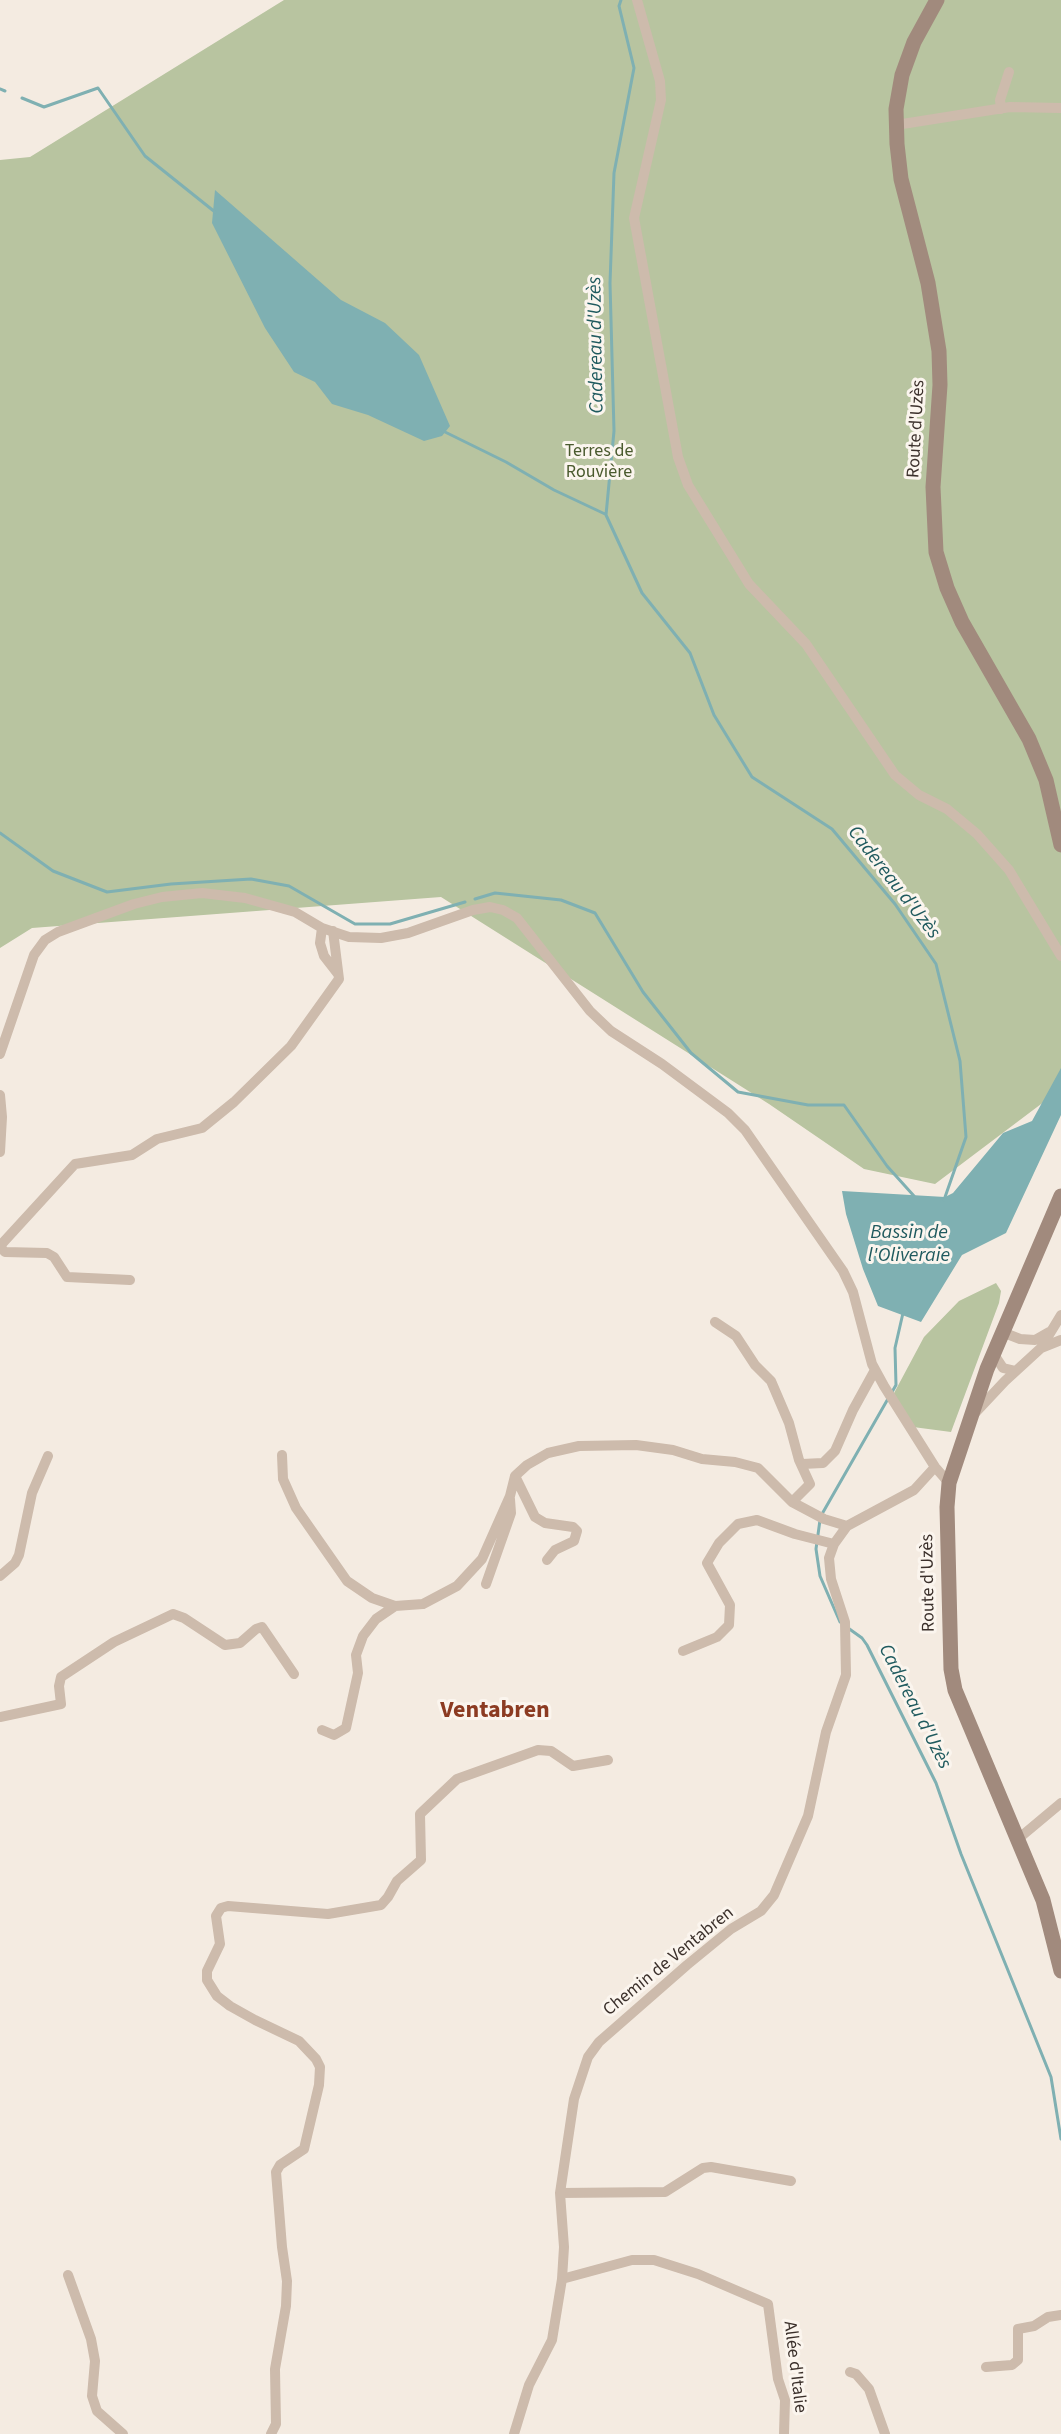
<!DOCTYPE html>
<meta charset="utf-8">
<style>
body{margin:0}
canvas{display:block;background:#f4ebe1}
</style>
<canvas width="1061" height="2434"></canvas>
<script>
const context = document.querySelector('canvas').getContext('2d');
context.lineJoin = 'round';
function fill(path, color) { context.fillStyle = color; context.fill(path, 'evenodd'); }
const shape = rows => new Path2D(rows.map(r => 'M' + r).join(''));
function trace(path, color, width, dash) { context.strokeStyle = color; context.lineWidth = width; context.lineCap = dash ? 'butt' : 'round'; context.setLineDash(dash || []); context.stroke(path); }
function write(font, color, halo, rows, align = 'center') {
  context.font = font + ' "Source Sans 3",sans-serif'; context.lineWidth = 6; context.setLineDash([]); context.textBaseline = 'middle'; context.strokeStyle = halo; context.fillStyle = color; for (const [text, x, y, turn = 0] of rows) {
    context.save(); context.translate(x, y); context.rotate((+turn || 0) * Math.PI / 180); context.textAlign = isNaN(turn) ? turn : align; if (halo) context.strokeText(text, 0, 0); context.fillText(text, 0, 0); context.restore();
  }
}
fill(shape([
 [284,0,1061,0,1061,1089,935,1184,864,1169,769,1104,441,897,32,928,0,948,0,160,30,157],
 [996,1283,1001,1291,999,1303,951,1432,913,1427,893,1395,924,1337,959,1301]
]), '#b8c4a0');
fill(shape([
 [215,190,341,300,385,323,419,355,450,426,442,436,424,441,368,415,332,404,315,382,294,372,265,328,212,223],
 [1061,1068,1061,1115,1006,1233,962,1255,921,1322,878,1306,863,1269,846,1214,842,1191,945,1197,953,1193,1003,1133,1032,1121]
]), '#7fb0b2');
trace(shape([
 [621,0,619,6,634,68,614,173,610,283,614,431,606,515,642,593,690,653,714,715,752,777,832,829,895,904,936,964,960,1061,966,1137,944,1200],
 [0,89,5,91],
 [22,98,44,107,98,88,145,156,215,212],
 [443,431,506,462,554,490,605,514],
 [0,833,53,871,107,892,171,884,251,879,289,886,355,924,390,924,465,902],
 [475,899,495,893,561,900,595,913,643,992,691,1053,738,1092,808,1105,844,1105,887,1166,914,1196],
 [892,1392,896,1385,895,1348,903,1313],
 [822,1514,889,1397],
 [820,1520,816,1549,820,1576,840,1622],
 [848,1628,862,1638,867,1645,936,1783,961,1854,1051,2077,1061,2139]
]), '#7fb0b2', 3);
trace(shape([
 [637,0,660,81,661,100,634,218,678,457,688,485,749,584,806,644,895,775,919,795,947,809,977,834,1009,870,1061,956],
 [1001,109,1000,100,1009,72],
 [896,125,1010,107,1061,108],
 [322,928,320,943,324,956,338,974],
 [0,1054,34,955,45,940,58,932,134,904,162,897,202,893,245,898,295,912,322,928,349,937,381,938,408,933,473,910,490,907,503,910,517,918,590,1011,611,1031,662,1064,728,1113,745,1130,843,1271,853,1292,872,1364,884,1386,935,1467,949,1483],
 [0,1095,2,1117,0,1152],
 [0,1246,75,1164,132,1155,157,1139,202,1128,234,1102,291,1046,339,979,333,931],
 [0,1247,5,1252,47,1253,54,1257,67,1277,130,1280],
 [715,1322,736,1336,755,1365,771,1381,789,1423,799,1460,810,1484,792,1502],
 [1002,1332,1020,1339,1035,1340,1049,1332],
 [1041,1348,1061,1340],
 [993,1353,1003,1368,1016,1371],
 [975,1413,1005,1381,1041,1348,1061,1315],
 [282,1455,283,1479,296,1508,347,1581,372,1598,395,1606,423,1604,457,1586,482,1559,510,1496,515,1476,527,1465,548,1453,579,1446,636,1445,673,1450,702,1459,735,1462,758,1468,792,1502,824,1519,847,1526],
 [802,1464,823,1463,835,1451,853,1410,875,1370],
 [515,1476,535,1517,545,1523,573,1527,577,1531,574,1541,555,1550,547,1560],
 [0,1576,15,1563,19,1555,32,1493,48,1456],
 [486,1584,511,1513,510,1499],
 [683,1651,717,1637,729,1625,730,1605,707,1563,719,1543,738,1524,757,1520,795,1534,834,1544],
 [0,1717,61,1704,59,1686,61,1677,114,1642,173,1614,184,1618,225,1645,240,1643,256,1629,262,1627,294,1674],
 [322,1730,334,1735,346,1728,358,1673,356,1655,363,1636,376,1619,395,1606],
 [1018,1839,1061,1803],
 [560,2193,665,2192,703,2168,711,2167,791,2181],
 [68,2275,91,2339,95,2361,92,2396,97,2411,123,2434],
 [562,2279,632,2260,654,2260,698,2274,768,2304,778,2379,785,2400,784,2434],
 [986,2367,1012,2365,1018,2360,1018,2329,1034,2326,1048,2317,1061,2315],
 [850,2372,856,2374,869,2389,885,2434],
 [271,2434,276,2424,275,2369,286,2306,287,2281,282,2247,276,2172,280,2165,304,2149,319,2085,320,2067,316,2059,299,2041,255,2020,230,2006,217,1996,207,1980,207,1971,220,1944,216,1916,221,1908,228,1906,328,1914,381,1905,388,1897,397,1881,421,1860,420,1814,457,1779,538,1750,551,1751,573,1766,608,1760],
 [514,2434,529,2385,552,2340,562,2279,564,2247,560,2193,574,2099,588,2057,599,2042,687,1965,731,1929,761,1911,774,1895,808,1816,826,1732,846,1675,845,1622,831,1579,829,1558,834,1544,847,1526,914,1490,935,1467]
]), '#cdbbac', 10);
trace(shape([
 [937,0,914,42,902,75,896,109,897,144,901,179,928,283,939,351,940,385,933,487,936,552,947,588,962,622,1029,739,1046,780,1061,845],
 [1061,1196,987,1369,949,1483,947,1507,951,1669,955,1690,1043,1900,1061,1971]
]), '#a18a7d', 15);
write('18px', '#3b302b', '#fbf5ee', [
 ["Route d'Uzès",917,429,-87],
 ["Route d'Uzès",929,1583,-91],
 ["Chemin de Ventabren",669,1962,-39],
 ["Allée d'Italie",794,2367,83]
]);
write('18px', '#4a5a2e', '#fbf5ee', [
 ["Terres de",599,452],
 ["Rouvière",599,473]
]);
write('italic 20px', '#1f5a5e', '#fbf5ee', [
 ["Cadereau d'Uzès",597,345,-91],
 ["Cadereau d'Uzès",893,883,52],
 ["Bassin de",909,1234],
 ["l'Oliveraie",909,1257],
 ["Cadereau d'Uzès",914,1707,63]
]);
write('bold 24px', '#8c3b22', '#fbf5ee', [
 ["Ventabren",495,1712]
]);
</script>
